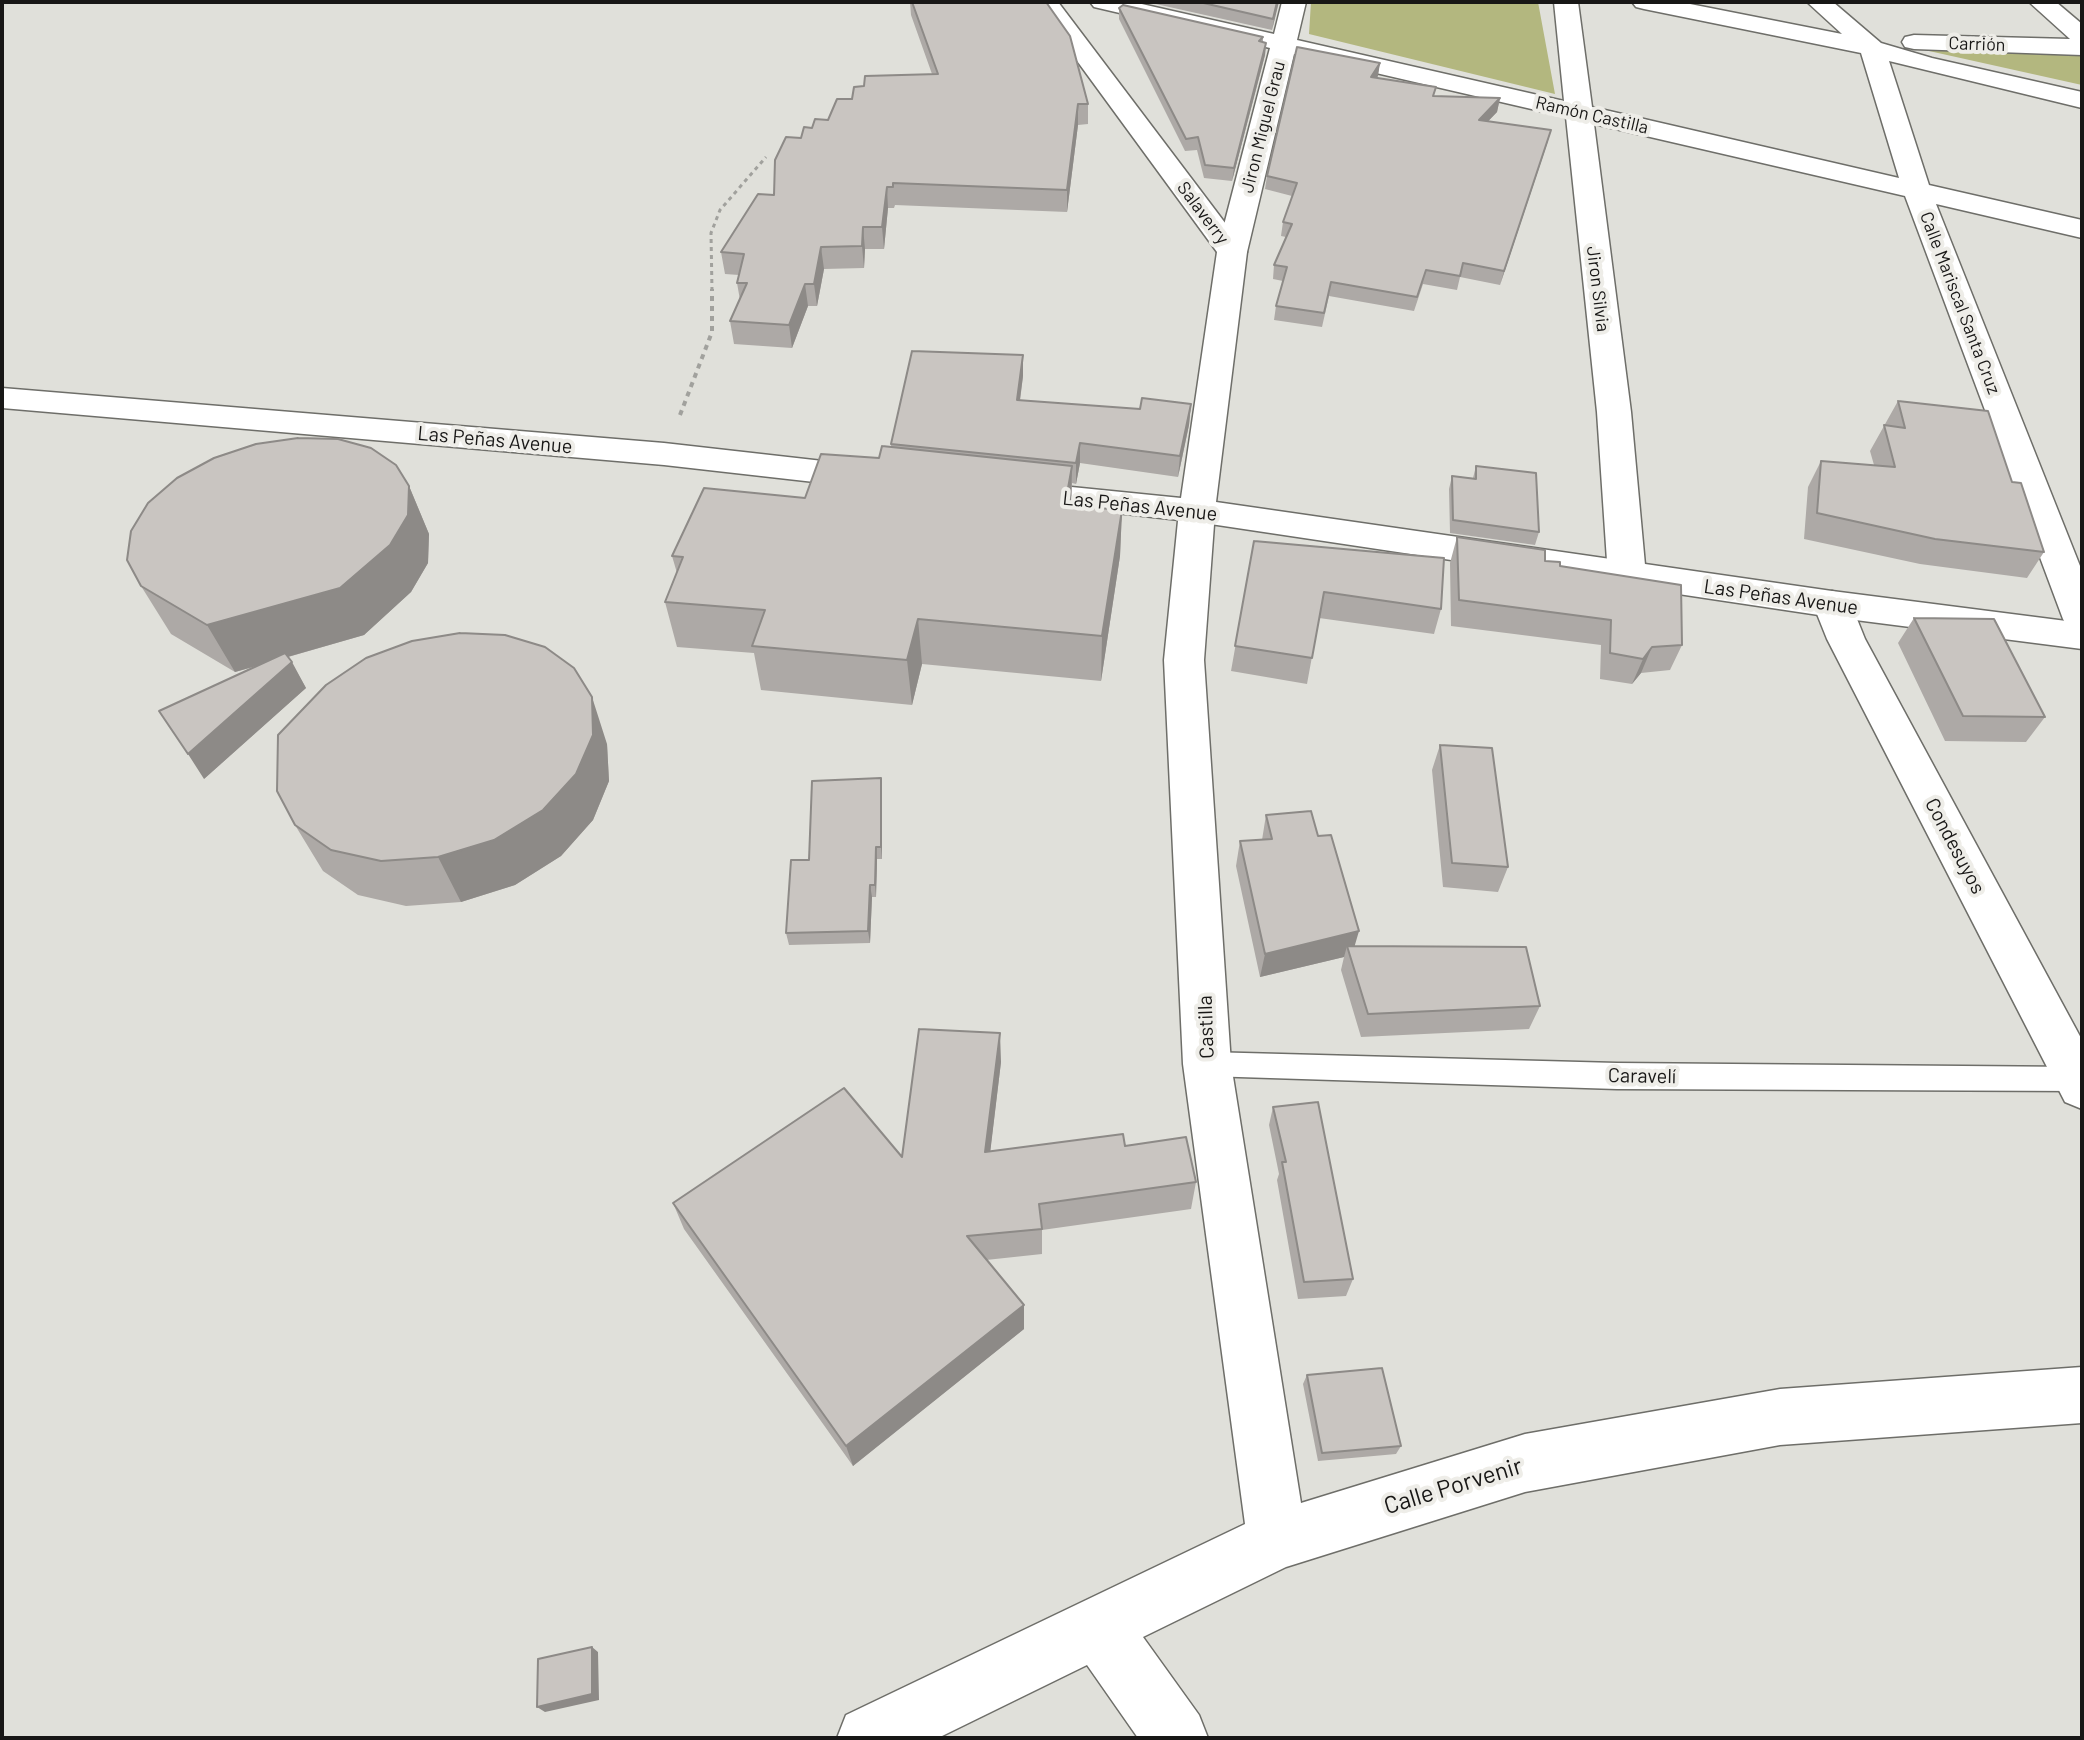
<!DOCTYPE html>
<meta charset="utf-8">
<style>
body{margin:0}
#map{position:relative;width:2084px;height:1740px;overflow:hidden;background:#e0e0da;font-family:Barlow,sans-serif}
canvas{display:block}
.frame{position:absolute;inset:0;border:4px solid #181716;pointer-events:none}
</style>
<div id="map">
<canvas width="2084" height="1740"></canvas>
<div class="frame"></div>
</div>
<script>
const context = document.querySelector('canvas').getContext('2d');
context.lineJoin = 'round';
function fill(path, color) { context.fillStyle = color; context.fill(path, 'evenodd'); }
const shape = rows => new Path2D(rows.map(r => 'M' + r).join(''));
function trace(path, color, width, dash) { context.strokeStyle = color; context.lineWidth = width; context.lineCap = dash ? 'butt' : 'round'; context.setLineDash(dash || []); context.stroke(path); }
function write(font, color, halo, rows, align = 'center') {
  context.font = font + ' Barlow,sans-serif'; context.lineWidth = 8; context.setLineDash([]); context.textBaseline = 'middle'; context.strokeStyle = halo; context.fillStyle = color; for (const [text, x, y, turn = 0] of rows) {
    context.save(); context.translate(x, y); context.rotate((+turn || 0) * Math.PI / 180); context.textAlign = isNaN(turn) ? turn : align; if (halo) context.strokeText(text, 0, 0); context.fillText(text, 0, 0); context.restore();
  }
}
fill(shape([
 [1311,2,1538,2,1555,94,1309,34],
 [2082,45,2082,85,1911,47]
]), '#b3b77f');
const service = shape([
 [1207,1052,1617,1063,2078,1067,2082,1069,2082,1091,1617,1089,1207,1076,1197,1073,1193,1064,1197,1055,1207,1052]
]);
const minor = shape([
 [1090,2,1133,2,1274,34,1282,2,1306,2,1297,40,1564,101,1554,2,1578,2,1592,107,1899,178,1861,53,1644,9,1636,7,1632,2,1680,2,1842,34,1807,2,1833,2,1881,43,1932,58,2082,92,2082,108,1889,61,1929,185,2082,220,2082,238,1936,204,2082,571,2082,632,2068,628,2063,619,1905,196,1594,124,1631,412,1646,576,1640,585,1627,588,1614,585,1608,576,1597,412,1566,117,1294,54,1247,252,1243,258,1232,261,1221,258,1217,252,1270,48,1094,7,1090,2],
 [2029,2,2056,2,2082,24,2082,55,1914,49,1905,47,1902,42,1905,37,1914,35,2070,39,2029,2],
 [1197,500,1210,503,1215,511,1204,660,1231,1064,1301,1503,1525,1434,1780,1389,2082,1367,2082,1423,1780,1445,1525,1492,1286,1567,1143,1637,1199,1715,1208,1738,1138,1738,1087,1665,938,1738,837,1738,846,1715,1245,1524,1183,1064,1164,660,1179,511,1184,503,1197,500],
 [1832,591,1845,595,1851,604,1865,639,2082,1040,2082,1109,2065,1102,1827,639,1813,604,1819,595,1832,591]
]);
const tertiary = shape([
 [1034,2,1058,2,1247,252,1216,502,1832,591,2082,623,2082,649,1832,617,1197,522,1000,500,994,492,1000,484,1012,481,1181,498,1217,252,1034,2],
 [2,388,664,443,876,467,888,470,893,478,888,486,876,489,664,465,2,408,2,388]
]);
trace(service, '#6e6e69', 3);
trace(minor, '#6e6e69', 3);
trace(tertiary, '#6e6e69', 3);
trace(shape([
 [712,291,711,233,720,210,766,157]
]), '#a1a19d', 3, [4, 4]);
trace(shape([
 [680,415,712,332,712,289]
]), '#a1a19d', 4, [5, 5]);
fill(service, '#fff');
fill(minor, '#fff');
fill(tertiary, '#fff');
fill(shape([
 [910,2,1046,2,1088,104,1088,124,1078,125,1067,212,895,205,894,208,888,208,884,249,865,249,864,268,824,269,817,306,808,306,792,348,734,344,730,321,740,300,737,283,739,275,725,274,721,252,774,195,801,138,812,128,828,120,852,99,932,74,911,15],
 [1147,2,1279,2,1272,30],
 [1119,8,1263,37,1263,42,1266,43,1265,55,1232,181,1204,178,1197,150,1185,151,1119,19],
 [1380,63,1377,78,1434,96,1500,98,1497,112,1487,122,1551,130,1500,285,1460,277,1457,290,1423,284,1414,311,1329,296,1322,327,1274,320,1276,306,1283,281,1273,279,1274,265,1286,237,1281,236,1283,222,1292,196,1265,189,1267,176],
 [1023,376,1020,401,1140,409,1191,404,1189,425,1178,477,1080,463,1076,484,1072,483,1071,506,1122,510,1120,556,1101,681,922,664,912,705,761,690,754,653,677,647,665,602,677,573,672,556,805,498,879,458,891,447,891,444],
 [1898,401,2012,482,2044,552,2027,578,1920,564,1804,539,1808,487,1821,461,1874,465,1870,451],
 [1476,466,1539,532,1535,545,1450,533,1449,489,1452,476,1473,478],
 [409,486,429,534,428,563,411,592,364,635,288,657,306,688,204,779,257,666,235,672,171,634,141,586],
 [1457,537,1545,561,1560,566,1682,645,1670,670,1641,673,1632,684,1600,679,1601,645,1451,626,1450,563],
 [1254,541,1441,609,1434,634,1319,618,1307,684,1231,671],
 [1914,618,2045,717,2026,742,1945,741,1898,643],
 [607,744,609,781,593,820,561,856,515,885,461,902,406,906,358,895,323,871,295,825],
 [1440,745,1508,867,1498,892,1443,887,1432,770],
 [881,778,882,790,882,859,877,859,876,897,872,897,870,943,789,945,786,933,809,860],
 [1266,815,1318,836,1355,946,1540,1006,1529,1029,1361,1037,1341,970,1344,957,1260,977,1236,866,1240,841,1262,840],
 [1001,1062,990,1152,1125,1146,1196,1182,1191,1209,1042,1230,1042,1254,986,1260,1024,1329,853,1466,684,1229,673,1203,902,1157],
 [1273,1107,1353,1279,1346,1296,1298,1299,1277,1180,1279,1174,1269,1125],
 [1307,1375,1401,1446,1396,1454,1318,1461,1303,1384]
]), '#ada9a6');
fill(shape([
 [1277,2,1279,2,1278,5,1272,30],
 [1266,43,1265,55,1232,181,1234,168],
 [1380,63,1378,76,1369,90,1371,77],
 [1500,98,1497,112,1476,134,1479,120],
 [1078,104,1078,125,1067,212,1067,190],
 [1551,130,1547,144,1500,285,1504,271],
 [887,187,888,208,884,249,882,227],
 [863,227,865,249,864,268,862,246],
 [821,247,824,269,817,306,814,284],
 [805,284,808,306,792,348,789,325],
 [1023,355,1023,376,1017,421,1017,400],
 [1191,404,1189,425,1178,477,1180,456],
 [1080,443,1080,463,1076,484,1076,463],
 [1072,466,1071,512,1065,505],
 [409,486,429,534,428,563,411,592,364,635,235,672,207,625],
 [1122,510,1120,556,1101,681,1102,636],
 [918,619,922,664,912,705,907,660],
 [1652,647,1641,673,1632,684,1643,659],
 [292,662,306,688,204,779,188,754],
 [592,697,607,744,609,781,593,820,561,856,515,885,461,902,438,857],
 [881,778,882,790,882,859,881,847],
 [876,847,877,859,876,897,875,885],
 [870,885,872,897,870,943,868,931],
 [1359,931,1352,955,1347,946,1344,957,1260,977,1265,954],
 [1000,1033,1001,1062,987,1179,985,1152],
 [1024,1305,1024,1329,853,1466,846,1446],
 [592,1647,598,1652,599,1700,545,1712,537,1707]
]), '#8d8a87');
const building = shape([
 [912,2,1046,2,1070,36,1088,104,1078,104,1067,190,893,183,893,187,887,187,882,227,863,227,862,246,821,247,814,284,805,284,789,325,730,321,747,283,737,283,744,254,721,252,758,194,774,195,775,160,786,137,801,138,804,127,812,128,815,119,828,120,837,99,852,99,854,87,864,86,865,76,938,74,912,2],
 [1199,2,1277,2,1273,19,1199,2],
 [1123,5,1263,37,1259,41,1266,43,1234,168,1205,165,1198,137,1186,139,1119,8,1123,5],
 [1297,47,1380,63,1371,77,1436,87,1433,96,1500,98,1479,120,1551,130,1504,271,1463,263,1460,276,1426,270,1417,297,1331,282,1324,313,1276,306,1287,267,1274,265,1292,224,1283,222,1297,183,1267,176,1297,47],
 [912,351,1023,355,1017,400,1140,409,1142,398,1191,404,1180,456,1080,443,1076,463,891,444,912,351],
 [1898,401,1988,411,2012,482,2021,483,2044,552,1935,539,1817,513,1821,461,1895,467,1884,425,1905,428,1898,401],
 [298,438,338,439,371,448,396,465,409,486,408,515,390,545,340,588,207,625,141,586,127,560,131,531,148,503,177,478,214,458,256,444,298,438],
 [882,446,1072,466,1065,505,1122,510,1102,636,918,619,907,660,752,646,765,610,665,602,683,557,672,556,704,488,805,498,821,454,879,458,882,446],
 [1476,466,1536,473,1539,532,1453,520,1452,476,1476,479,1476,466],
 [1457,537,1545,550,1545,561,1560,562,1560,566,1681,585,1682,645,1652,647,1643,659,1610,653,1611,620,1459,600,1457,537],
 [1254,541,1444,558,1441,609,1324,592,1312,658,1235,646,1254,541],
 [1914,618,1994,619,2045,717,1963,716,1914,618],
 [460,633,505,635,545,647,574,668,592,697,593,735,576,774,543,810,494,840,438,857,381,861,331,850,295,825,277,791,278,735,326,685,366,658,412,641,460,633],
 [285,653,292,662,188,754,159,711,285,653],
 [1440,745,1492,748,1508,867,1452,863,1440,745],
 [881,778,881,847,876,847,875,885,870,885,868,931,786,933,791,860,809,860,812,781,881,778],
 [1311,811,1318,836,1331,835,1359,931,1265,954,1240,841,1272,839,1266,815,1311,811],
 [1347,946,1526,947,1540,1006,1368,1014,1347,946],
 [919,1029,1000,1033,985,1152,1123,1134,1125,1146,1186,1137,1196,1182,1039,1204,1042,1229,967,1236,1024,1305,846,1446,673,1203,844,1088,902,1157,919,1029],
 [1318,1102,1353,1279,1304,1282,1282,1162,1286,1162,1273,1107,1318,1102],
 [1382,1368,1401,1446,1322,1453,1307,1375,1382,1368],
 [592,1647,592,1694,537,1707,538,1659,592,1647]
]);
fill(building, '#c9c5c1');
trace(building, '#8d8a87', 2);
write('18px', '#181716', '#eeede8', [
 ["Carrión",1977,44,2],
 ["Ramón Castilla",1592,115,13],
 ["Jiron Miguel Grau",1263,127,-76],
 ["Salaverry",1203,213,53],
 ["Jiron Silvia",1598,289,83],
 ["Calle Mariscal Santa Cruz",1960,303,69]
]);
write('20px', '#181716', '#eeede8', [
 ["Las Peñas Avenue",495,440,5],
 ["Las Peñas Avenue",1140,506,6],
 ["Las Peñas Avenue",1781,597,8],
 ["Condesuyos",1955,846,62],
 ["Castilla",1206,1027,-92],
 ["Caravelí",1642,1076,1]
]);
write('24px', '#181716', '#eeede8', [
 ["Calle Porvenir",1453,1486,-17]
]);
</script>
